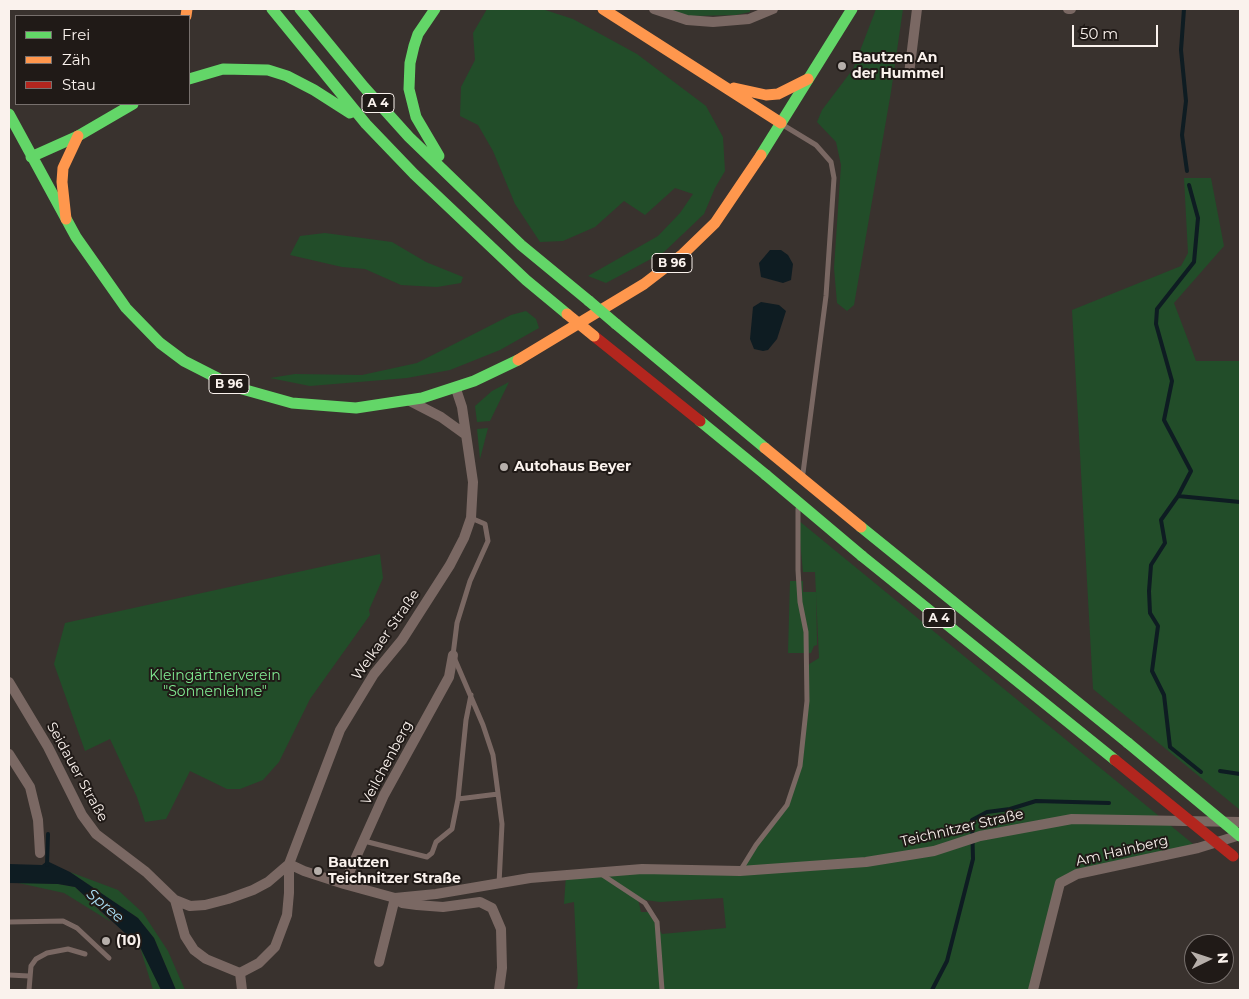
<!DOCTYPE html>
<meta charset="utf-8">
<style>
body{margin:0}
#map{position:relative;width:1249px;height:999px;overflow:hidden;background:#39322e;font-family:Montserrat,sans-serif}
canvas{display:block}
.frame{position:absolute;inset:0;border:10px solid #faf2ed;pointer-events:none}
.legend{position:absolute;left:15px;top:15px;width:175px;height:90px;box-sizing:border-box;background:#201a17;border:1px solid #77706d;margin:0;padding:6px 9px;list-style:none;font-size:15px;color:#faf2ed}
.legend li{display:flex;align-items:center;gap:10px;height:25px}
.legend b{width:25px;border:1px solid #77706d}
.north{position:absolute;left:1184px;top:934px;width:50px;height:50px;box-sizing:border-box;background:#201a17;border:1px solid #77706d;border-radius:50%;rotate:86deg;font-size:14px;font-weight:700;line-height:20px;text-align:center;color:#faf2ed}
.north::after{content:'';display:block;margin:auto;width:18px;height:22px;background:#b6afaa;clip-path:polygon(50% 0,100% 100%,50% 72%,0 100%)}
.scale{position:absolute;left:1072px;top:25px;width:86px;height:22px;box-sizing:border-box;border:2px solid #faf2ed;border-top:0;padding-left:6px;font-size:15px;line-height:18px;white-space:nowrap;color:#faf2ed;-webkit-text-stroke:4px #201a17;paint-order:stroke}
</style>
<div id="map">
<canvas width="1249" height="999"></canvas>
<div class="frame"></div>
<ul class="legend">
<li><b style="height:6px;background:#63d668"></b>Frei</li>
<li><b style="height:6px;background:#ff974d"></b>Zäh</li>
<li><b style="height:6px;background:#b3261e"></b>Stau</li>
</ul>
<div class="north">N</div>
<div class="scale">50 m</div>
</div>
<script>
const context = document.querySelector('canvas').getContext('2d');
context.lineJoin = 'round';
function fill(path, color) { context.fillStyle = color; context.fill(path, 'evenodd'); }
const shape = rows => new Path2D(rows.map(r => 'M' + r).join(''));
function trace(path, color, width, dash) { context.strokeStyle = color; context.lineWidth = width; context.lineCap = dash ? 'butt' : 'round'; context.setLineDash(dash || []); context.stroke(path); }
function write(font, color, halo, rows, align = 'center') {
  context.font = font + ' Montserrat,sans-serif'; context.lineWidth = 4; context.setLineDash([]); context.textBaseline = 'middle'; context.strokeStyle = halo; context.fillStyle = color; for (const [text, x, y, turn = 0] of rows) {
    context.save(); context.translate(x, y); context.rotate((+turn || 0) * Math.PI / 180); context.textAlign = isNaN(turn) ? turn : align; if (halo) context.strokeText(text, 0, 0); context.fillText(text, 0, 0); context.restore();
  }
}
fill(shape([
 [487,9,542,9,573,19,637,54,706,106,723,137,725,171,715,188,704,214,664,252,606,283,588,276,658,236,680,213,693,194,675,188,645,215,624,201,595,227,563,241,540,242,515,204,493,151,478,125,460,116,461,87,475,60,473,33],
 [663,9,750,9,750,12,736,15,689,16],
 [876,9,903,9,891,92,854,305,847,311,837,303,834,268,841,165,836,142,817,122,822,110,853,69],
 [1184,178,1211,178,1224,246,1174,303,1196,361,1240,361,1240,810,1093,689,1072,310,1181,266,1188,253],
 [325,233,392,242,426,262,463,277,461,283,437,287,401,285,365,269,342,267,290,255,300,236],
 [526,311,536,319,539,328,500,350,450,370,407,378,310,386,270,378,295,374,362,375,417,363,511,315],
 [509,382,490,421,477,422,475,406,492,391],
 [488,428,480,459,477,429],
 [798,520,1198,848,1060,883,1033,990,576,990,578,985,574,902,564,904,566,875,740,871,787,805,800,766,807,701,806,666,819,658,815,572,803,572],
 [723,898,726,928,662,934,648,912,641,912,638,899,660,902],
 [380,554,383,578,369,610,370,615,310,699,279,762,263,780,240,789,227,789,190,771,166,819,145,822,137,797,110,739,85,751,54,664,65,623],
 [790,581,803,581,803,592,816,592,817,645,814,646,811,653,788,653],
 [70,872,118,890,143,913,168,951,185,990,176,990,154,938,138,918],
 [14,882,58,884,75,887,111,922,64,893],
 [140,947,153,971,161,990,153,990]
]), '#224d29');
fill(shape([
 [770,250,781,250,788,255,793,264,791,280,783,283,761,277,759,263],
 [761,302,779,305,786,311,777,339,768,350,763,351,754,349,750,339,753,307],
 [47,861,70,872,138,918,154,938,176,990,161,990,140,947,75,887,58,884,9,883,9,864,42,865]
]), '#0e1c22');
trace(shape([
 [1184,9,1181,50,1186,101,1182,135,1187,171],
 [1189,185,1198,218,1194,262,1157,309,1156,324,1172,381,1164,420,1191,471,1178,496,1161,520,1165,543,1151,565,1149,591,1150,613,1158,626,1152,671,1164,695,1170,747,1201,772],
 [1178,496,1240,502],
 [1220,771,1240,774],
 [47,865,48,834],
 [932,990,947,961,973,859,972,820,987,812,1010,809,1036,801,1109,803]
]), '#0e1c22', 4);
trace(shape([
 [783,125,816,145,831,162,834,178,826,296,803,473],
 [471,518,485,524,488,541,470,581,457,623,453,655,483,725,493,755,502,824,499,884],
 [458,799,498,794],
 [364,841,427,857,432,853,436,842,452,829,458,799,466,720,471,695],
 [740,871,756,845,787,805,800,766,807,701,806,632,800,602,798,570,798,509],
 [601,874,645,903,657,922,662,990],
 [9,922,63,921,77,928,109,958],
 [9,975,29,976],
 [29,990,31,966,36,959,47,953,68,949,85,954]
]), '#7a6863', 5);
trace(shape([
 [654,9,687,20,713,22,749,19,773,9],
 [1068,9,1071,9],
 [909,74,917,9],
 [410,401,441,417,466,435],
 [9,682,48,747,82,815,96,834,146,872,175,900,190,906,205,905,228,899,253,890,268,882,289,864],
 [9,754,30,787,38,820,40,853],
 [289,864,304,871,344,884,395,898,436,894,530,878,642,869,740,871,866,862,934,851,980,836,1072,819,1240,822],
 [344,884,384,795,449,677,453,655],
 [175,900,185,936,194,950,206,959,240,973],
 [379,962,395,898,402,903,417,905,443,907,480,902,492,908,501,929,502,968,499,990],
 [240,973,259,963,275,947,287,915,289,893,289,864,340,730,374,674,402,640,450,565,464,538,471,518,473,482,462,407,456,389],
 [240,973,242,990],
 [1033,990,1060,883,1077,874,1198,848,1240,835]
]), '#7a6863', 10);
trace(shape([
 [272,9,366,124,414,174,526,280,567,314],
 [300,9,364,87,409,137,521,245,589,301],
 [435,9,418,34,414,46,410,63,409,89,416,117,439,156],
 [189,79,223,69,268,70,287,76,314,90,350,113],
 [9,114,76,237,126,308,160,343,184,361,235,387,292,403,356,408,422,398,474,381,518,360],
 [761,155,852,9],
 [31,157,78,136,133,104],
 [616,324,765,448],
 [700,421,766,475],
 [861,527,1128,743],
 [862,556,1115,760]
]), '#63d668', 11);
trace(shape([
 [603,9,781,123],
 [186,16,187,9],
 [734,88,766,95,778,94,808,79],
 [66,219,62,182,63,168,78,136],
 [518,360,644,284,683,254,715,223,761,155]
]), '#ff974d', 11);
trace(shape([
 [594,336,700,421]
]), '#b3261e', 11);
trace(shape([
 [589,301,616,324],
 [766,475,862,556],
 [1128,743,1240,836]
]), '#63d668', 11);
trace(shape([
 [567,314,594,336],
 [765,448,861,527]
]), '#ff974d', 11);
trace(shape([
 [1115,760,1233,856]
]), '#b3261e', 11);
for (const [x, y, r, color] of [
 [842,66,5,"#b6afaa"],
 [504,467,5,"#b6afaa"],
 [318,871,5,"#b6afaa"],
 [106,941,5,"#b6afaa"]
]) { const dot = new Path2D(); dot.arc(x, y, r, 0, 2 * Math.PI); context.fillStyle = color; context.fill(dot); trace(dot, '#201a17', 2); }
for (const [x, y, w] of [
 [378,103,32],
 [672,263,40],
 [229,384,40],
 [939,618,32]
]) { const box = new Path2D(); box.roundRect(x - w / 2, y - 9.5, w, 19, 4); context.fillStyle = '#201a17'; context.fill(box); trace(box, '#faf2ed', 1); }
write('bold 12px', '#faf2ed', null, [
 ["A 4",378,103],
 ["B 96",672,263],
 ["B 96",229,384],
 ["A 4",939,618]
]);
write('bold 14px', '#faf2ed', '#201a17', [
 ["Bautzen An",852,58],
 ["der Hummel",852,74],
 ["Autohaus Beyer",514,467],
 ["Bautzen",328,863],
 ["Teichnitzer Straße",328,879],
 ["(10)",116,941]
], 'left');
write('14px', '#faf2ed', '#201a17', [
 ["Welkaer Straße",386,635,-55],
 ["Veilchenberg",387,763,-62],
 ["Seidauer Straße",77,772,61],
 ["Teichnitzer Straße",962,828,-13],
 ["Am Hainberg",1122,851,-13]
]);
write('14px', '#80eb92', '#201a17', [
 ["Kleingärtnerverein",215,676],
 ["\"Sonnenlehne\"",215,692]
]);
write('italic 15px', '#ace2f9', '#201a17', [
 ["Spree",105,906,40]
]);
</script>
